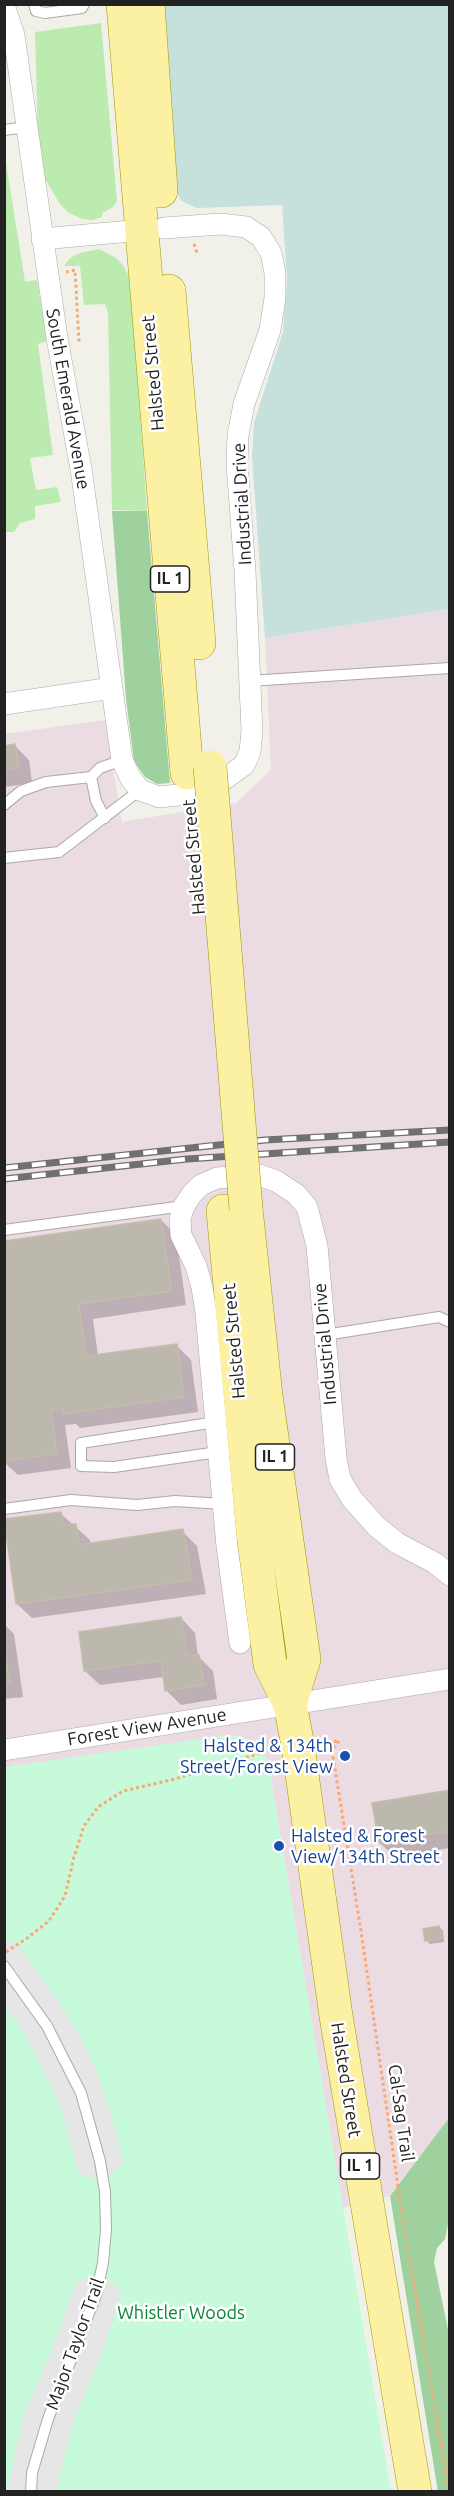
<!DOCTYPE html>
<style>
body{margin:0}
#map{position:relative;width:454px;height:2496px;overflow:hidden;background:#f2f1e9;font-family:Ubuntu,sans-serif}
canvas{display:block}
.frame{position:absolute;inset:0;border:6px solid #222;pointer-events:none}
</style>
<div id="map">
<canvas width="454" height="2496"></canvas>
<div class="frame"></div>
</div>
<script>
const context = document.querySelector('canvas').getContext('2d');
context.lineJoin = 'round';
function fill(path, color) { context.fillStyle = color; context.fill(path, 'evenodd'); }
const shape = rows => new Path2D(rows.map(r => 'M' + r).join(''));
function trace(path, color, width, dash) { context.strokeStyle = color; context.lineWidth = width; context.lineCap = dash ? 'butt' : 'round'; context.setLineDash(dash || []); context.stroke(path); }
function write(font, color, halo, rows, align = 'center') {
  context.font = font + ' Ubuntu,sans-serif'; context.lineWidth = 5; context.setLineDash([]); context.textBaseline = 'middle'; context.strokeStyle = halo; context.fillStyle = color; for (const [text, x, y, turn = 0] of rows) {
    context.save(); context.translate(x, y); context.rotate((+turn || 0) * Math.PI / 180); context.textAlign = isNaN(turn) ? turn : align; if (halo) context.strokeText(text, 0, 0); context.fillText(text, 0, 0); context.restore();
  }
}
fill(shape([
 [449,609,450,2118,389,2196,342,2208,268,1761,5,1767,4,734,105,720,122,822,236,803,271,770,265,638]
]), '#ebdbe3');
fill(shape([
 [101,23,117,201,113,207,102,213,102,217,93,220,82,219,68,212,60,204,39,169,35,32],
 [4,150,25,282,37,280,47,341,38,344,53,455,30,458,36,490,57,487,61,502,35,506,35,519,20,523,14,532,5,532],
 [99,249,116,258,123,265,130,278,147,511,112,510,108,313,105,304,84,305,80,266,64,266,70,258,80,253]
]), '#bbebaf');
fill(shape([
 [112,511,147,511,170,783,157,784,145,777,134,761,126,699],
 [449,2118,449,2219,445,2239,437,2248,434,2262,449,2334,450,2491,438,2492,390,2196]
]), '#9ed19e');
fill(shape([
 [159,5,449,5,449,609,265,638,252,457,254,423,283,332,287,279,282,205,197,208,180,200,173,176]
]), '#c6e0dc');
fill(shape([
 [239,1735,260,1748,268,1761,391,2491,5,2491,4,1767,222,1736]
]), '#c7fadb');
fill(shape([
 [16,1941,67,2015,84,2043,96,2071,117,2136,123,2163,110,2174,92,2178,78,2172,63,2115,53,2089,24,2033,5,2006,5,1942],
 [90,2278,109,2281,122,2292,102,2353,72,2425,56,2491,7,2492,24,2415,60,2330,75,2282]
]), '#e6e6e6');
fill(shape([
 [15,746,29,760,32,783,4,787,4,747],
 [161,1220,176,1235,186,1305,93,1319,98,1356,176,1345,191,1360,198,1412,80,1428,76,1424,65,1425,71,1468,18,1475,4,1462,4,1242],
 [60,1513,90,1540,91,1544,182,1531,197,1546,206,1594,32,1618,17,1604],
 [181,1618,195,1633,198,1656,213,1671,217,1699,181,1705,166,1690,164,1677,100,1685,85,1671],
 [4,1624,14,1634,23,1697,4,1699],
 [450,1791,450,1848,395,1857,380,1843],
 [439,1927,443,1931,444,1942,430,1944,426,1940]
]), '#0003');
const building = shape([
 [15,744,19,768,4,770,4,746,15,744],
 [161,1219,172,1291,79,1304,86,1356,177,1344,184,1397,64,1414,63,1409,51,1411,57,1454,4,1461,4,1241,161,1219],
 [61,1512,63,1525,76,1524,79,1545,183,1529,192,1580,16,1604,4,1519,61,1512],
 [181,1617,187,1656,199,1655,204,1685,165,1691,161,1661,84,1671,79,1632,181,1617],
 [4,1647,10,1682,4,1683,4,1647],
 [450,1790,450,1831,379,1843,372,1803,450,1790],
 [439,1926,442,1938,425,1941,423,1929,439,1926]
]);
fill(building, '#bcb8ae');
trace(building, '#c4bdab', 1.5);
const service = shape([
 [34,4,36,11,45,13,82,8,84,4],
 [4,130,27,127],
 [249,681,450,668],
 [91,777,100,768,122,760],
 [4,805,21,791,46,782,91,777,96,801,105,818],
 [4,858,59,852,140,790],
 [4,1230,184,1206],
 [325,1335,439,1317,450,1322],
 [216,1422,81,1443,81,1466,114,1467,218,1452],
 [4,1509,71,1500,137,1505,175,1501,223,1504],
 [4,1966,47,2026,81,2093,100,2161,105,2192,106,2229,103,2263,96,2295,48,2419,32,2473,31,2492]
]);
const minor = shape([
 [4,5,14,35,57,338,81,469,122,760,131,779,140,790,159,797,188,794,215,786,244,765,250,752,252,731,245,571,237,464,238,435,244,404,270,330,275,298,275,273,271,253,261,237,246,227,220,224,164,228],
 [42,239,142,230],
 [4,704,112,688],
 [240,1643,227,1546,206,1313,202,1287,196,1266,181,1235,180,1219,184,1206,192,1194,201,1185,217,1178,259,1175,276,1181,296,1194,307,1207,317,1246,336,1458,340,1479,352,1499,377,1527,397,1543,435,1563,450,1575],
 [4,1750,450,1679]
]);
const primary = shape([
 [123,4,187,773],
 [148,4,161,191],
 [169,291,199,643],
 [246,1209,266,1396,304,1659,290,1704],
 [223,1211,253,1533,270,1664,290,1704,298,1746,336,2016,415,2492]
]);
trace(service, '#a9a9a9', 12);
trace(minor, '#a9a9a9', 22);
trace(primary, '#9f9a00', 34);
trace(shape([
 [194,244,197,253],
 [66,272,75,270,79,342],
 [339,1741,332,1750,361,1931,402,2214,449,2492],
 [322,1743,339,1741],
 [6,1952,26,1939,49,1921,65,1896,74,1857,84,1826,98,1807,123,1791,171,1780,274,1749]
]), '#faa871', 3, [3, 3]);
trace(service, '#fff', 10);
trace(minor, '#fff', 21);
trace(primary, '#fcf0a3', 33);
const rail = shape([
 [4,1168,265,1140,450,1130],
 [4,1179,187,1159,450,1142]
]);
trace(rail, '#707070', 7);
trace(rail, '#fff', 4.5, [14]);
const primaryBridge = shape([
 [210,767,246,1209]
]);
trace(primaryBridge, '#9f9a00', 34, []);
trace(primaryBridge, '#fcf0a3', 33);
for (const [x, y, r, color] of [
 [345,1756,6,"#1a4fb4"],
 [279,1846,6,"#1a4fb4"]
]) { const dot = new Path2D(); dot.arc(x, y, r, 0, 2 * Math.PI); context.fillStyle = color; context.fill(dot); trace(dot, '#fff', 2); }
for (const [x, y, w] of [
 [170,579,39],
 [275,1457,39],
 [360,2166,39]
]) { const box = new Path2D(); box.roundRect(x - w / 2, y - 13, w, 26, 4.5); context.fillStyle = '#fff'; context.fill(box); trace(box, '#222', 1.5); }
write('bold 16px', '#222', null, [
 ["IL 1",170,579],
 ["IL 1",275,1457],
 ["IL 1",360,2166]
]);
write('18px', '#222', '#fff', [
 ["Halsted Street",153,373,-95],
 ["South Emerald Avenue",68,399,80],
 ["Industrial Drive",242,504,-93],
 ["Halsted Street",194,857,-95],
 ["Halsted Street",234,1341,-95],
 ["Industrial Drive",325,1344,-95],
 ["Forest View Avenue",147,1727,-9],
 ["Halsted Street",346,2080,81],
 ["Cal-Sag Trail",401,2113,82],
 ["Major Taylor Trail",75,2344,-70]
]);
write('18px', '#164399', '#fff', [
 ["Halsted & 134th",333,1746],
 ["Street/Forest View",333,1767],
 ["Halsted & Forest",291,1836,"left"],
 ["View/134th Street",291,1857,"left"]
], 'right');
write('18px', '#0c843a', '#fff', [
 ["Whistler Woods",181,2313]
]);
</script>
